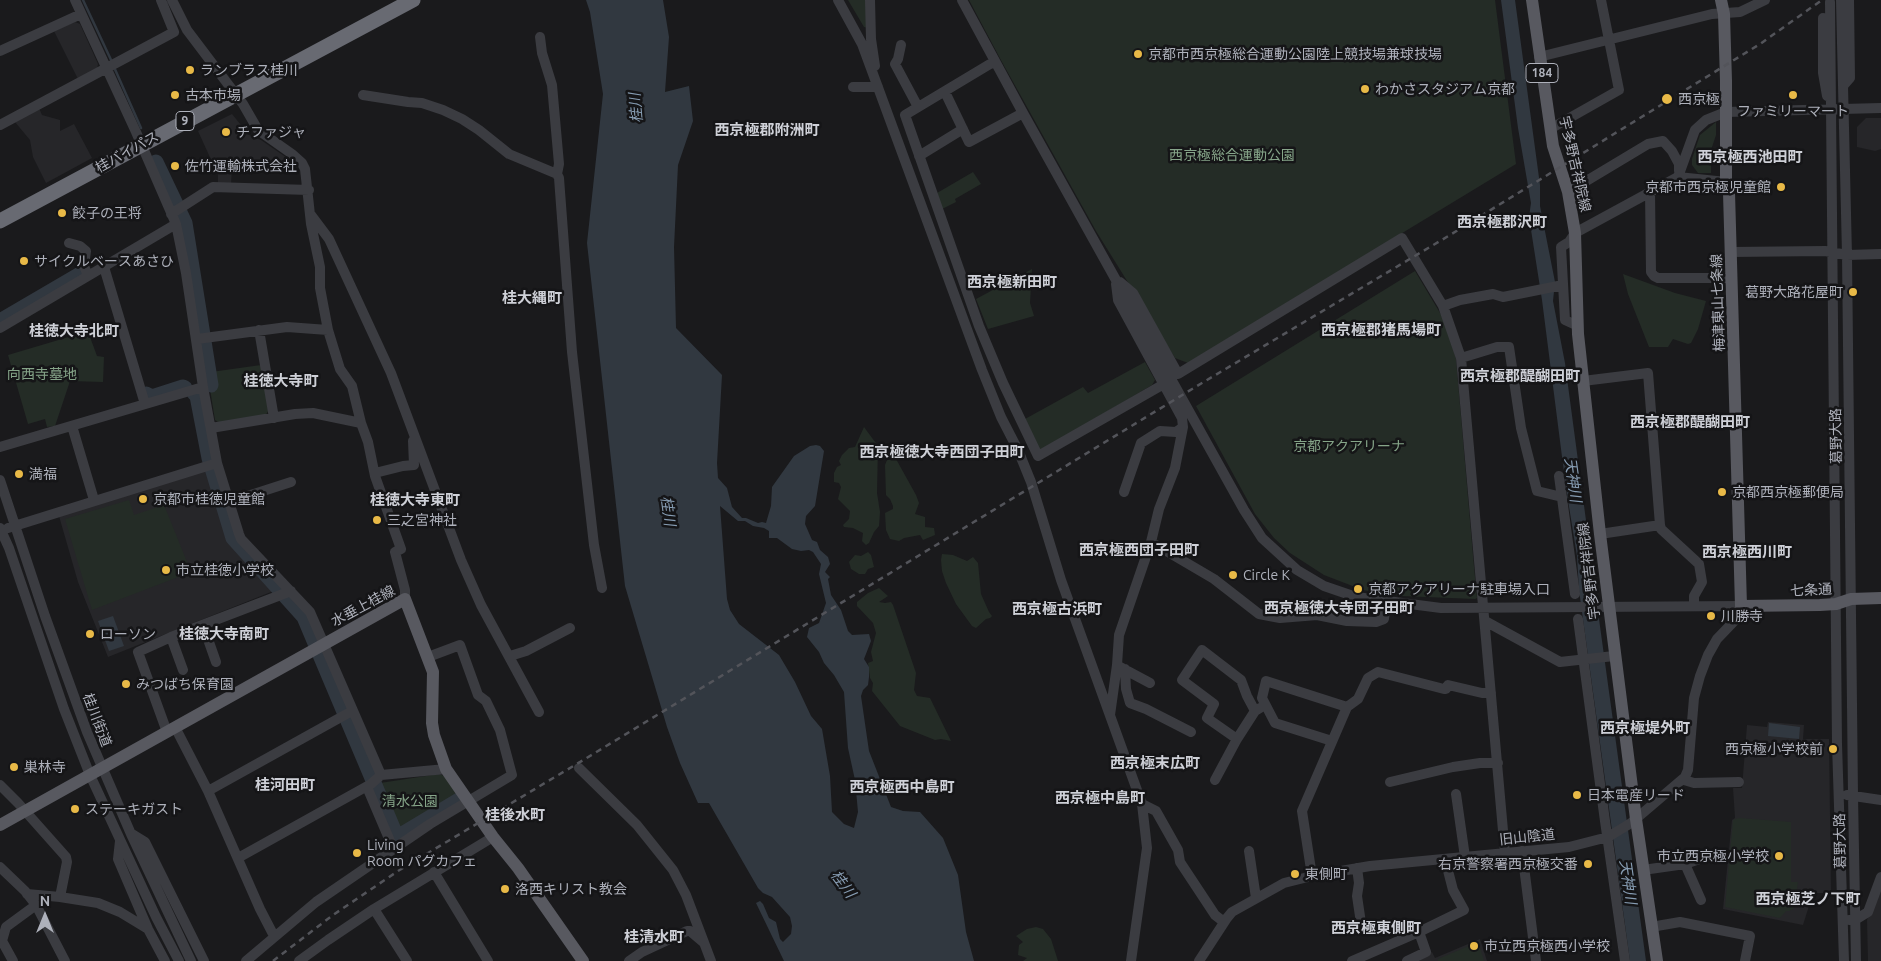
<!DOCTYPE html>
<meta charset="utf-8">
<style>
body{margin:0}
#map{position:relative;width:1881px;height:961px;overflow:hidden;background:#1a1a1c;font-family:Ubuntu,sans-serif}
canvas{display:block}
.north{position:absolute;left:20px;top:891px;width:50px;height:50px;-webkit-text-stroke:4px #151517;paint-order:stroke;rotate:0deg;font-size:14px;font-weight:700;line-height:20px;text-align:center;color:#aeb1bb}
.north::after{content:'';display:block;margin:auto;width:18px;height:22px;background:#aeb1bb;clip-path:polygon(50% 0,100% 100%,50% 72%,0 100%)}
</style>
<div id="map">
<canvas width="1881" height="961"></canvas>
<div class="north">N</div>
</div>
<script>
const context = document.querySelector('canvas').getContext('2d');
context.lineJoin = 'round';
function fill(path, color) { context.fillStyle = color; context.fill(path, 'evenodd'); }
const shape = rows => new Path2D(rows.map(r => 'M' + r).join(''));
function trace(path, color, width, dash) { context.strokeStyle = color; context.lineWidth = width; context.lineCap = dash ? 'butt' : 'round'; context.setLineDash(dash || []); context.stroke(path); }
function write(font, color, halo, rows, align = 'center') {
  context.font = font + ' Ubuntu,"Noto Sans JP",sans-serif'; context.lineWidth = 5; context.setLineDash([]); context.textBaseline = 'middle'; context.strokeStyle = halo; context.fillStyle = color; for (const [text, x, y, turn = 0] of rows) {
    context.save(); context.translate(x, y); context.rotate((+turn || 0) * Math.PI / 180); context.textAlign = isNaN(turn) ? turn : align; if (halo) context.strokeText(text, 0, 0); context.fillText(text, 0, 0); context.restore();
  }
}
fill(shape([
 [75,22,80,24,98,64,97,70,79,81,54,31],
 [39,108,42,115,60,120,60,131,74,124,92,158,46,183,33,157,30,140,15,122],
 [232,114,249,135,261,140,290,160,297,168,232,165,231,185,218,184,218,175,198,131],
 [1866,118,1881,118,1881,149,1875,151,1857,147,1857,127],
 [207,470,230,540,276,590,108,657,78,582,59,516],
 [1768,722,1804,725,1803,739,1829,739,1831,893,1813,893,1803,925,1723,909,1732,820,1735,818,1733,788,1742,788,1747,725,1767,727],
 [1881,885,1881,961,1868,961,1867,920],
 [1480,939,1487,961,1414,961,1432,952,1435,958]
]), '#262629');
fill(shape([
 [848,0,867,0,868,28,864,27],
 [969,0,1495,0,1516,164,1188,363,1175,358,1096,231,1002,62],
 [1716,122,1716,135,1711,150,1711,173,1698,173,1692,165,1692,159,1700,135],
 [973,172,981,184,955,199,956,202,942,209,937,193],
 [1032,269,1030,303,1034,316,988,329,976,299],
 [1415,271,1443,318,1451,338,1456,359,1474,567,1477,598,1475,599,1402,596,1363,590,1324,575,1290,553,1274,538,1255,514,1196,406],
 [1623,274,1675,293,1706,301,1698,329,1691,343,1688,344,1673,339,1668,347,1649,347,1628,294],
 [72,336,90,337,97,356,104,357,103,382,70,381,55,426,47,427,45,419,28,424,8,355],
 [1145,362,1155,380,1152,385,1044,449,1039,449,1025,419,1083,387,1088,393],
 [261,365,269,410,265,416,220,423,215,420,210,389,213,385,211,372],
 [864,427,878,446,877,493,880,512,879,526,874,532,869,543,866,545,862,541,863,533,853,528,844,527,843,525,849,519,850,511,838,499,841,487,839,483,834,482,834,473,837,467,841,465,839,461,842,455,849,448,855,447],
 [896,459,916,495,919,503,915,514,925,517,925,527,934,528,935,535,923,540,920,535,904,538,899,541,890,539,886,530,885,513,893,509,893,506,890,499,886,495,885,465,887,460],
 [129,500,134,515,164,505,187,562,181,576,92,610,65,519],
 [868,552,871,555,874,567,868,569,865,574,859,574,851,569,849,562,855,555,861,556],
 [942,554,953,555,967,561,973,557,978,563,981,594,989,612,992,616,990,618,986,619,976,628,972,626,956,604,946,583,942,571,941,560],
 [879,588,888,596,879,602,885,603,891,602,893,605,916,673,914,690,917,696,930,698,951,741,941,739,935,740,900,726,872,691,873,683,870,678,868,663,873,661,871,652,876,633,873,623,857,606,857,602,868,593],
 [439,774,447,777,459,796,398,833,378,786,380,783],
 [1739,818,1791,822,1791,882,1798,882,1794,908,1789,911,1786,911,1780,918,1725,907,1733,820],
 [1036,927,1043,929,1051,939,1058,961,1023,961,1027,958,1018,955,1019,945,1023,942,1016,936,1027,929],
 [1478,942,1484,961,1438,961,1438,959]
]), '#242c26');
fill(shape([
 [586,0,663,0,669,37,665,92,689,86,693,121,678,165,674,247,676,328,722,375,717,463,718,478,727,488,732,507,742,518,746,518,758,523,762,522,766,523,771,506,772,487,794,456,810,446,816,445,820,446,824,451,815,506,806,516,805,524,812,540,817,542,820,550,828,557,830,564,825,572,830,577,828,579,831,595,841,610,848,631,852,635,869,634,871,641,864,659,869,667,869,677,868,685,863,690,861,696,869,751,891,807,903,811,920,812,943,838,958,875,966,932,974,961,784,961,756,903,760,901,763,904,769,918,776,922,780,939,783,942,791,934,792,926,790,917,772,897,763,893,758,888,709,803,698,803,680,763,667,727,625,586,587,243,603,94,590,12],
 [720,506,738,521,745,521,753,526,764,528,769,531,769,538,777,538,792,549,801,551,809,550,813,552,821,564,819,574,826,603,819,623,809,628,807,637,819,652,824,663,834,675,844,692,848,748,855,780,858,812,854,828,844,824,832,812,830,776,822,729,811,716,795,682,779,655,739,624,730,610,727,599],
 [1501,0,1515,0,1540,185,1540,206,1555,282,1553,301,1565,363,1591,558,1588,568,1599,619,1646,961,1630,961,1579,590,1577,556,1566,488,1542,300,1529,217,1531,203,1518,128],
 [113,616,124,646,109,651,98,621],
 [1769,723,1800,727,1799,739,1768,736]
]), '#313840');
trace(shape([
 [83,0,112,62],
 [114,67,141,128]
]), '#313840', 2.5);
trace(shape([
 [156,162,185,223,211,385],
 [0,321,82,273],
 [194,393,197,396,209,458,233,538,304,617,396,835,399,836,459,800],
 [146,394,152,397,183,387,185,388]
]), '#313840', 15);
trace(shape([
 [75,0,136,132,176,224,186,273,203,387,217,463,239,534,241,539,310,612,381,775,446,769],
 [172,0,187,30,243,104,258,130,292,154,302,163,305,169,311,224,320,267,320,288,328,330,340,369,352,386,361,423,368,442,375,476,401,549,395,552,405,590,405,599],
 [838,0,862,44,982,370,1001,417,1018,450,1031,482,1061,580,1142,804,1147,848,1131,961],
 [870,0,871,39,875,66],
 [962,0,1023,113,1244,510,1262,538,1297,570,1324,586,1356,597,1441,608,1741,606,1741,614,1717,639,1708,655,1700,676,1694,698,1688,770,1685,777,1631,823,1608,837,1569,847,1370,866,1312,876,1284,883,1232,912,1227,918,1199,961],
 [1841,0,1847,255,1853,795,1856,961],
 [1830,2,1837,744,1844,961],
 [1823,18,1823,73,1827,96],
 [540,37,542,53,552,85,559,164,557,174,559,178,572,352,594,545,602,588],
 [901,45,898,59,895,64,918,107],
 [0,51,81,14],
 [1539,57,1712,14,1740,12,1765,0],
 [995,61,905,115,979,326,1003,383,1038,456,1164,384],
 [1843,86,1850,78,1849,0],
 [853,87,878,87],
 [945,92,969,142,1023,113],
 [363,95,408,102,422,103,443,110,462,119,479,130,509,154,557,174],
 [0,125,174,32,161,0],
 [1550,129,1619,90,1601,0],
 [919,156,963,129],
 [1678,177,1695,130,1706,120,1726,112,1881,108],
 [1568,192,1648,144,1663,141,1672,151,1679,164,1679,171],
 [1650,192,1651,272,1654,276,1658,278,1731,278],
 [171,214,213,187,309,190],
 [311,215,329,239,391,373,461,560,481,605,539,712],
 [69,243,80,246,86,251,84,266,88,276],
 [1731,252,1825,251,1847,255,1881,254],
 [104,267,145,404],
 [1120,282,1133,293,1178,374,1402,238,1443,306,1461,358,1505,853],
 [1443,306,1460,300,1493,294,1503,297,1563,285],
 [1578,326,1565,320,1561,247,1569,242,1575,233,1678,177,1726,182],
 [0,328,176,224],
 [259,330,274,418],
 [197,339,287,327,328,330],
 [1461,358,1497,347,1509,347,1521,428,1537,491,1562,497],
 [1583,381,1648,373,1660,525,1661,529,1699,564,1702,582,1694,596,1694,606],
 [72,426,94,500],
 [211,428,295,414,313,413,361,423],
 [0,447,203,387],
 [375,473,403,466,414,465,413,441],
 [1559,476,1575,594],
 [0,480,45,616,87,732,131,834,191,961],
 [1124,492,1141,443,1160,431,1176,432,1183,427],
 [229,502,291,482],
 [0,528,9,548,64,709,90,775,156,917,179,961],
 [8,528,217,463],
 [1600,534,1660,525],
 [1151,542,1214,579,1259,614,1280,618,1317,615,1347,621,1376,622,1384,619,1386,602],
 [1578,619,1605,821,1625,961],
 [1485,621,1560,662,1614,656],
 [203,625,216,662],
 [171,637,183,670],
 [510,656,526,651,570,628],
 [1120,667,1150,683],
 [1125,669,1126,689,1130,703,1146,709,1191,732],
 [1110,715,1117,665,1119,635,1151,542,1159,509,1175,468,1183,427,1182,418,1118,300,1116,284],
 [175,727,208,791,260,909,274,936],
 [167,732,138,652,171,637,291,591],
 [1237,739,1207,718,1214,704,1182,680,1202,650,1241,680,1247,696,1255,711],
 [1332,741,1275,723,1262,698,1266,681,1347,707],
 [579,768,637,825,673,870,686,895,711,961],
 [1215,780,1237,739,1255,711,1260,708],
 [1684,780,1694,783,1739,782],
 [1390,782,1453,767,1480,763,1498,763],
 [0,785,18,803,66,857,67,862,60,897],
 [367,787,393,848],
 [208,791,352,711],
 [1456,794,1465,857],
 [1847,795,1881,800],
 [1142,804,1156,811,1178,850,1180,862,1215,915,1224,922],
 [132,834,145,842,204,961],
 [120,841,118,859,148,929,165,961],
 [1249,851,1256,898],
 [1522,851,1536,961],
 [238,858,371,784,381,775],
 [1685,864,1701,900],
 [0,867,25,891,36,905,65,961],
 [1357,868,1359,883,1357,896,1361,923],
 [1643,870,1685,864,1714,854],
 [434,872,488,961],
 [1312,876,1302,811,1347,707,1358,699,1368,678,1378,672,1444,689,1446,689,1448,685,1482,693,1491,693],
 [27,894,60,897,98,903,120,912,148,929],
 [374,909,407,961],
 [1849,920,1855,920,1868,912,1881,877],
 [1651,927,1680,922,1750,936,1745,961],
 [13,961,2,941,6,927,36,905],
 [246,961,316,902,430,824,512,775,500,730,486,701,478,695,460,645,428,657],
 [299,961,328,940,374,909,493,837],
 [629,961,642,952,687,931,690,931,703,942],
 [1352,961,1419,932,1464,910,1453,890,1445,859],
 [1407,961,1426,952,1419,932]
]), '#3b3c41', 10);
trace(shape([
 [1532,0,1553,146,1568,192,1575,233,1578,334,1600,534,1636,819,1657,961],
 [1721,0,1724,14,1726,81,1726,182,1729,193,1741,606,1820,605,1836,604,1851,599,1881,598],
 [0,825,405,599,433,672,432,723,434,735,446,769,493,837,518,868,583,961]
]), '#585960', 12);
trace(shape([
 [0,221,413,0]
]), '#686a72', 15);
trace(shape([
 [273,961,333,915,398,871,585,759,1202,383,1450,235,1760,44,1822,0]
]), '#53545a', 2.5, [6, 5]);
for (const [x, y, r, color] of [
 [1138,54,5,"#e8b947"],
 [190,70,5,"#e8b947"],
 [1365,89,5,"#e8b947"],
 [175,95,5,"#e8b947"],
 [1793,95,5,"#e8b947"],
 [1667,99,6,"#e8b947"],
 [226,132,5,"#e8b947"],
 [175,166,5,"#e8b947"],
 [1781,187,5,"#e8b947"],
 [62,213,5,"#e8b947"],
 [24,261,5,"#e8b947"],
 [1853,292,5,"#e8b947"],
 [19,474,5,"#e8b947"],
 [1722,492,5,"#e8b947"],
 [143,499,5,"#e8b947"],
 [377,520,5,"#e8b947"],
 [166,570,5,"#e8b947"],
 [1233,575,5,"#e8b947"],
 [1358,589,5,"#e8b947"],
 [1711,616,5,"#e8b947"],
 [90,634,5,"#e8b947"],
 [126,684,5,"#e8b947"],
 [1833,749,5,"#e8b947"],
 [14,767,5,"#e8b947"],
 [1577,795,5,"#e8b947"],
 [75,809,5,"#e8b947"],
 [357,853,5,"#e8b947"],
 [1779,856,5,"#e8b947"],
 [1588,864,5,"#e8b947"],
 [1295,874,5,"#e8b947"],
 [505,889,5,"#e8b947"],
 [1474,946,5,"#e8b947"]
]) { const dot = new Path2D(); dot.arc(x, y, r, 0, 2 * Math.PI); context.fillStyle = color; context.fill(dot); trace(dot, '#151517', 2); }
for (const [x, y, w] of [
 [1542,73,32],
 [185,121,18]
]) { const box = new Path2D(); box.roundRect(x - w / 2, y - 9.5, w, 19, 4); context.fillStyle = '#151517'; context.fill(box); trace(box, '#aeb1bb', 1); }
write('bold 12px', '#aeb1bb', null, [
 ["184",1542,73],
 ["9",185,121]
]);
write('14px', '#aeb1bb', '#151517', [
 ["京都市西京極総合運動公園陸上競技場兼球技場",1148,54],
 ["ランブラス桂川",200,70],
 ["わかさスタジアム京都",1375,89],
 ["古本市場",185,95],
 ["西京極",1678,99],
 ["ファミリーマート",1793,111,"center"],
 ["チファジャ",236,132],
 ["佐竹運輸株式会社",185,166],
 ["京都市西京極児童館",1771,187,"right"],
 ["餃子の王将",72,213],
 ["サイクルベースあさひ",34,261],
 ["葛野大路花屋町",1843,292,"right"],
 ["満福",29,474],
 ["京都西京極郵便局",1732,492],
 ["京都市桂徳児童館",153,499],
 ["三之宮神社",387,520],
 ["市立桂徳小学校",176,570],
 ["Circle K",1243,575],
 ["京都アクアリーナ駐車場入口",1368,589],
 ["川勝寺",1721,616],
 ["ローソン",100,634],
 ["みつばち保育園",136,684],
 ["西京極小学校前",1823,749,"right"],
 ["巣林寺",24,767],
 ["日本電産リード",1587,795],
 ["ステーキガスト",85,809],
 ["Living",367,845],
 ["Room パグカフェ",367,861],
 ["市立西京極小学校",1769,856,"right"],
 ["右京警察署西京極交番",1578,864,"right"],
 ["東側町",1305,874],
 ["洛西キリスト教会",515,889],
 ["市立西京極西小学校",1484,946]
], 'left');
write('14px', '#aeb1bb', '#151517', [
 ["桂バイパス",127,152,-29],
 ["宇多野吉祥院線",1575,164,77],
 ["梅津東山七条線",1718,303,-92],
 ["葛野大路",1836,436,-91],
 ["宇多野吉祥院線",1589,571,-97],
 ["七条通",1811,590,-3],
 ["水垂上桂線",363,606,-28],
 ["桂川街道",97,720,69],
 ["旧山陰道",1527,837,-6],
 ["葛野大路",1840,841,-91]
]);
write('14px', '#86a589', '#151517', [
 ["西京極総合運動公園",1232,155],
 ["向西寺墓地",42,374],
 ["京都アクアリーナ",1349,446],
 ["清水公園",410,801]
]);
write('italic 15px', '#879db3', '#151517', [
 ["桂川",636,108,-95],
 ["天神川",1573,480,82],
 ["桂川",668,511,82],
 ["天神川",1628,882,82],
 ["桂川",843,884,53]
]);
write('bold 15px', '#ced0d7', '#151517', [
 ["西京極郡附洲町",767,130],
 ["西京極西池田町",1750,157],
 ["西京極郡沢町",1502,222],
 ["西京極新田町",1012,282],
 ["桂大縄町",532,298],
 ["西京極郡猪馬場町",1381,330],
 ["桂徳大寺北町",74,331],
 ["西京極郡醍醐田町",1520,376],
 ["桂徳大寺町",281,381],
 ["西京極郡醍醐田町",1690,422],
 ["西京極徳大寺西団子田町",942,452],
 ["桂徳大寺東町",415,500],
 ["西京極西団子田町",1139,550],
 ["西京極西川町",1747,552],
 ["西京極徳大寺団子田町",1339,608],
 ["西京極古浜町",1057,609],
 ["桂徳大寺南町",224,634],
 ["西京極堤外町",1645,728],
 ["西京極末広町",1155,763],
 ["桂河田町",285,785],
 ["西京極西中島町",902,787],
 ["西京極中島町",1100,798],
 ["桂後水町",515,815],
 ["西京極芝ノ下町",1808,899],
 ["西京極東側町",1376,928],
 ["桂清水町",654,937]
]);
</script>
